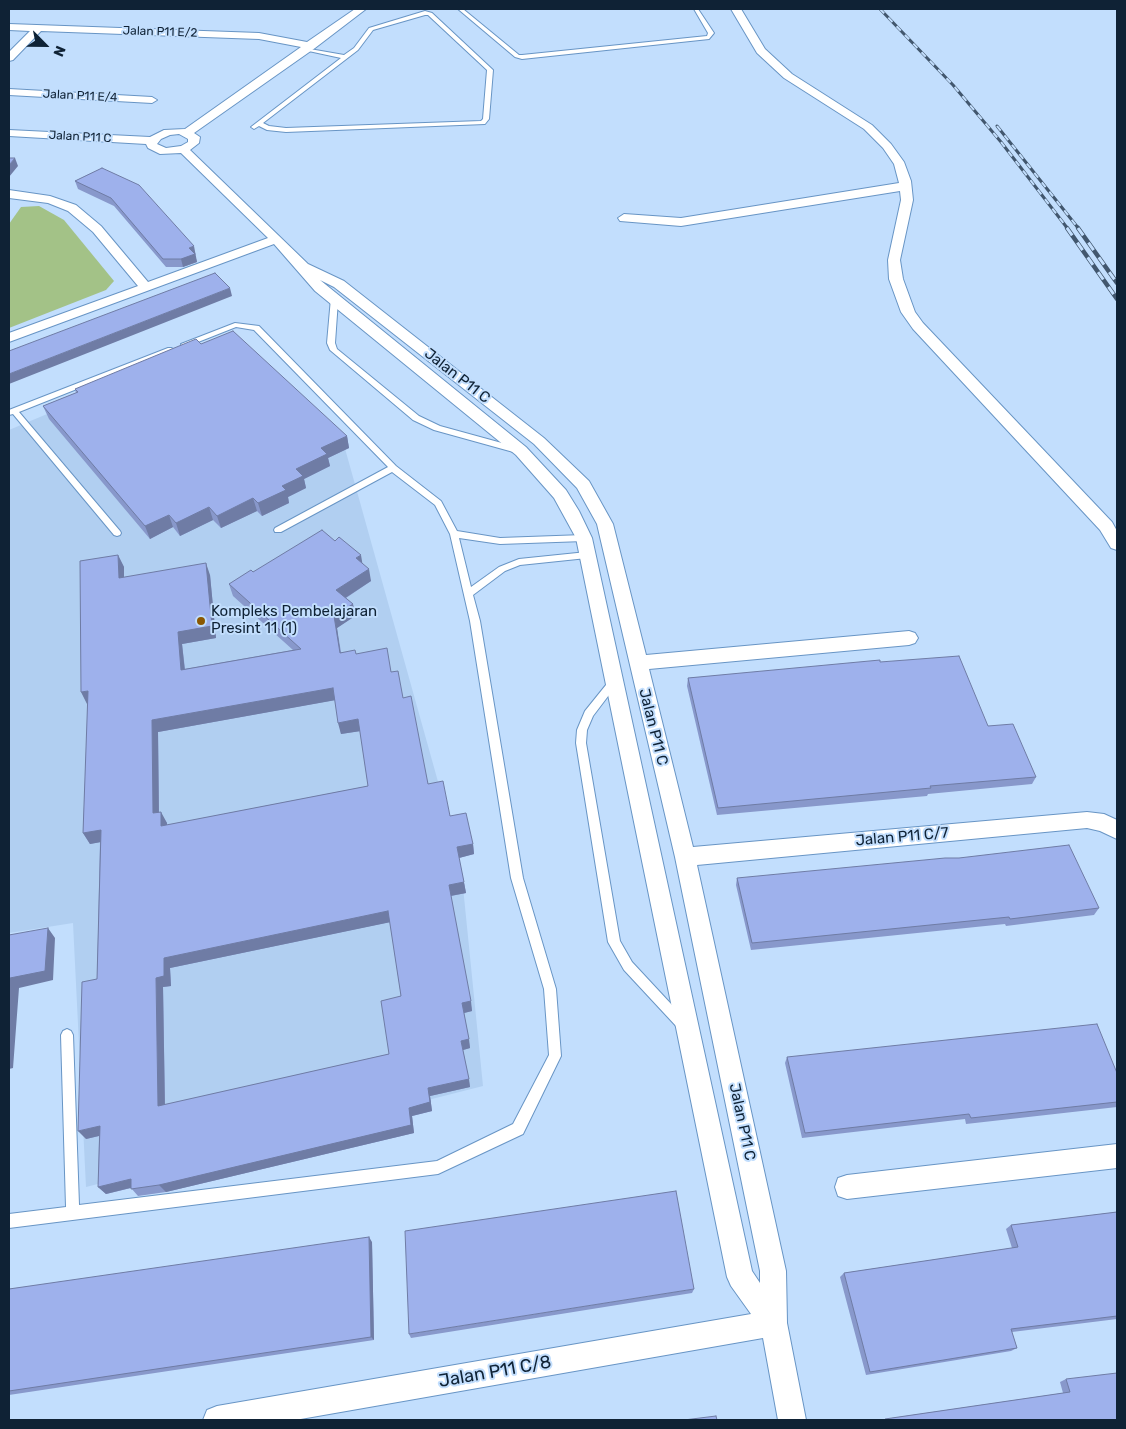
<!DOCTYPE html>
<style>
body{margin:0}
#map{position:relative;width:1126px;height:1429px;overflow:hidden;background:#c2defd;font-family:Rubik,sans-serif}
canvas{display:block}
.frame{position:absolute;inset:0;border:10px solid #0f2235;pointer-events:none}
.north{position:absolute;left:20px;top:20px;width:50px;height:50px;-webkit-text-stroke:4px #c2defd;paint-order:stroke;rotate:113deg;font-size:14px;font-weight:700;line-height:20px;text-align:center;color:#0f2235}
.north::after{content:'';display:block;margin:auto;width:18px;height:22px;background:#0f2235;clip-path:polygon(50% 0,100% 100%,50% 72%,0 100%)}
</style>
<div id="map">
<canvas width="1126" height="1429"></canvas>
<div class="frame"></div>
<div class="north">N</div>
</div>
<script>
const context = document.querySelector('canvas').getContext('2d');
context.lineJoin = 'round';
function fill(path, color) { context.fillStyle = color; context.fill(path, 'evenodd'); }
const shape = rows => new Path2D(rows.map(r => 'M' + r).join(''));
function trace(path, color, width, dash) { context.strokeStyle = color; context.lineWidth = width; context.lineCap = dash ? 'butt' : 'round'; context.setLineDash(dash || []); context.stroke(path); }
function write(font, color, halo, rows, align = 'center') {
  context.font = font + ' Rubik,sans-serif'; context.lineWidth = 4; context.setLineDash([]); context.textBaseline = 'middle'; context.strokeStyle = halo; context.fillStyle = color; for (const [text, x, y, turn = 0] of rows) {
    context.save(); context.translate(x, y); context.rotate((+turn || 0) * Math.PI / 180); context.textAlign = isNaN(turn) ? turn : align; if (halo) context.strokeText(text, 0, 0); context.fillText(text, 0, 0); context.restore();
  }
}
fill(shape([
 [221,341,344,445,442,796,463,887,483,1086,86,1187,73,923,9,933,9,430]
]), '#b1cff1');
fill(shape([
 [39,206,64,220,114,281,106,290,9,328,9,224,21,207]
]), '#a3c287');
const lane = shape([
 [458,9,463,9,519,55,522,55,707,36,708,33,694,9,698,9,714,33,709,39,522,59,515,57,458,9],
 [425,11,432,13,493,70,489,119,485,124,286,132,267,130,259,126,254,129,251,127,341,58,304,50,304,48,344,55,354,48,369,28,425,11],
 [425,15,428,15,487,70,483,119,481,121,286,128,269,126,263,123,358,50,373,30,425,15],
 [331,298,338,300,335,343,337,349,419,416,440,426,520,448,520,452,517,453,434,430,413,420,330,350,327,343,331,298],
 [235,323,259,326,396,466,441,501,457,531,500,538,584,535,588,538,584,541,500,544,459,538,471,587,499,567,519,559,587,552,591,555,587,558,520,565,505,571,473,595,480,621,523,878,556,989,561,1056,523,1134,438,1174,9,1228,9,1214,66,1207,61,1035,63,1031,67,1029,71,1031,73,1035,79,1205,437,1161,513,1124,549,1055,544,989,511,878,470,621,450,534,435,505,392,472,281,532,275,532,274,530,275,528,388,467,254,330,236,327,188,346,182,346,181,344,235,323],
 [168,348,171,348,175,350,19,412,120,531,121,533,120,535,117,536,114,535,13,414,9,415,9,410,168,348],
 [613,679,618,683,593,716,587,730,586,743,620,941,632,962,685,1019,687,1023,685,1027,681,1029,677,1027,624,970,608,942,576,743,577,730,585,711,610,680,613,679]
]);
const street = shape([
 [355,9,366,9,315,48,194,133,200,137,199,143,190,150,308,264,344,281,544,438,589,481,613,524,646,655,909,631,915,633,918,638,915,643,909,645,649,669,693,847,1087,812,1104,814,1117,820,1117,839,1100,831,1087,828,697,865,786,1271,787,1323,806,1420,778,1420,763,1338,295,1420,203,1420,207,1410,217,1406,751,1314,731,1286,727,1277,576,538,554,498,516,455,315,291,274,244,9,342,9,333,138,286,93,232,68,211,48,203,9,198,9,190,50,196,76,205,101,226,148,282,268,238,181,153,160,154,148,148,146,144,9,136,9,130,150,137,164,130,185,129,301,47,259,39,41,31,13,60,9,61,9,52,30,31,9,30,9,24,259,33,307,42,355,9],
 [179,134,188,139,188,142,181,146,166,148,157,144,161,139,170,135,179,134],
 [320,280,334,287,534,444,577,488,597,524,675,857,760,1271,760,1283,752,1271,592,538,579,511,566,490,526,447,320,280],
 [731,9,741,9,765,49,792,74,872,125,891,144,904,162,911,181,913,200,900,260,903,279,915,312,923,323,1112,522,1117,531,1117,550,1111,548,1100,530,913,329,901,312,889,279,888,260,901,200,900,191,681,226,620,221,618,218,624,214,681,218,899,183,894,164,883,148,864,129,784,78,757,53,731,9],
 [9,89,152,97,157,100,152,103,9,95,9,89],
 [1117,1144,1117,1168,847,1199,838,1196,835,1187,838,1178,847,1175,1117,1144]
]);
trace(lane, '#6895c5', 2);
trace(street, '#6895c5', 2);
fill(lane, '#fff');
fill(street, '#fff');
const railFar1 = shape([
 [880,9,953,85,1001,142,1068,229],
 [997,126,1079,229]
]);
const rail = shape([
 [1067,228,1117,299],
 [1078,228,1117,283]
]);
trace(railFar1, '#42576e', 3);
trace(rail, '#42576e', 4.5);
trace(railFar1, '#c2defd', 2, [6]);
trace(rail, '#c2defd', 3, [9]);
fill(shape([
 [102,168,196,254,195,255,197,262,183,267,166,267,114,206,78,189,75,181],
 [201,344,347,436,349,448,328,458,330,466,304,479,306,488,288,497,289,503,262,516,257,511,221,528,213,520,180,536,173,527,150,539,49,419,43,406,76,393,75,389],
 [118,555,124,567,124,577,210,575,216,638,182,644,185,669,293,650,233,596,229,584,253,572,362,563,371,581,346,598,353,604,355,616,337,628,341,652,356,654,391,672,403,698,428,784,450,816,473,844,474,854,459,858,466,893,451,896,472,1011,464,1013,470,1048,463,1050,470,1087,430,1096,432,1111,412,1116,414,1133,166,1192,138,1196,131,1188,106,1194,98,1187,99,1136,86,1139,97,979,100,842,90,844,83,833,88,704,87,704],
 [335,700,341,734,360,731,368,786,167,825,167,823,159,812,158,732],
 [390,922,401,996,389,1054,165,1105,163,987,171,986,170,968],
 [880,662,988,726,1036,777,1032,784,928,794,927,796,717,815,687,686,688,678],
 [737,878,1099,908,1094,915,1006,926,1005,924,751,950,736,885],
 [787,1057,1117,1073,1117,1107,966,1124,965,1119,802,1138,785,1063],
 [1117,1212,1117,1319,1012,1332,1017,1348,1011,1351,866,1375,840,1277,844,1273,1012,1248,1006,1229,1011,1225],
 [372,1242,374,1340,9,1395,9,1289],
 [694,1289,692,1293,411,1338,409,1334],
 [1066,1379,1117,1420,882,1420,885,1419,1063,1393,1060,1382]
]), '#8898cb');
fill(shape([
 [15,158,18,166,9,177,9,165],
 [194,246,197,262,183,267,181,259,189,248],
 [230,288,232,296,9,384,9,374],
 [347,436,349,448,328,458,330,466,304,479,306,488,288,497,289,503,262,516,258,503,282,486,296,469,321,448],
 [253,498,257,511,221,528,217,516],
 [209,507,213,520,180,536,176,523],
 [169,515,173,527,150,539,145,526],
 [118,555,124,567,124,590,119,578],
 [361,555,363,567,356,558],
 [206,563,210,575,216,638,182,644,186,682,181,670,178,632],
 [369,569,371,581,339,602,336,590],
 [353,604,355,616,337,628,342,665,340,653,334,616],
 [333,688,336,700,158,732,159,824,153,813,152,720],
 [88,691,94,703,87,704,81,692],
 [358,719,361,731,341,734,338,723],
 [161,812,167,823,167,837,161,826],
 [101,830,107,841,90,844,83,833],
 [473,844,474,854,459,858,457,847],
 [464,882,466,893,450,896,449,885],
 [388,911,391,922,170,968,171,986,163,987,165,1115,158,1106,156,978,164,958],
 [48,928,55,938,53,980,19,988,13,1068,9,1069,9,996,10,978],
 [471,1001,472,1011,464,1013,462,1003],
 [469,1039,470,1048,463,1050,461,1041],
 [469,1079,470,1087,430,1096,432,1111,412,1116,414,1133,166,1192,159,1185,409,1108,428,1088],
 [100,1126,107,1134,86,1139,78,1131],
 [131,1179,138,1186,106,1194,98,1187],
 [369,1237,372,1242,374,1340,371,1337]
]), '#6f7ca5');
const building = shape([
 [9,158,15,158,9,165,9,158],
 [102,168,139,185,194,246,189,248,195,254,181,259,163,259,111,198,75,181,102,168],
 [215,273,230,288,9,374,9,351,215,273],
 [233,331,347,436,321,448,327,454,296,469,303,476,282,486,286,490,258,503,253,498,217,516,209,507,176,523,169,515,145,526,43,406,78,392,75,389,196,339,201,344,233,331],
 [322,530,335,541,339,537,361,555,356,558,369,569,336,590,353,604,334,616,340,653,355,650,356,654,387,648,391,672,398,671,403,698,411,696,428,784,443,781,450,816,466,813,473,844,457,847,464,882,449,885,471,1001,462,1003,469,1039,461,1041,469,1079,428,1088,430,1102,409,1108,411,1125,159,1185,131,1189,131,1179,98,1187,100,1126,78,1131,82,982,97,979,101,830,83,833,88,691,81,692,80,561,118,555,119,578,206,563,212,626,178,632,181,670,301,649,229,584,251,570,253,572,322,530],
 [333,688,338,723,358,719,368,786,161,826,161,812,153,813,152,720,333,688],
 [388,911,401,996,381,1001,389,1054,158,1106,156,978,164,976,164,958,388,911],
 [959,656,988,726,1013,724,1036,777,930,786,931,788,718,808,688,678,880,660,880,662,959,656],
 [1069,845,1099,908,1010,919,1009,917,752,943,737,878,945,858,959,858,1069,845],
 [48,928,45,971,10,978,9,996,9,935,48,928],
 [1097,1024,1117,1073,1117,1102,971,1118,969,1114,805,1133,787,1057,1097,1024],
 [676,1191,694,1289,409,1334,405,1231,676,1191],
 [1117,1212,1117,1316,1011,1329,1017,1348,870,1372,844,1273,1018,1247,1011,1225,1117,1212],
 [369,1237,371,1337,9,1391,9,1289,369,1237],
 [1117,1373,1117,1420,885,1420,885,1419,1070,1392,1066,1379,1117,1373],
 [716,1416,717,1420,684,1420,716,1416]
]);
fill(building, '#9eb1ec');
trace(building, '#6f7ca5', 1);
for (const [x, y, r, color] of [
 [201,621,5,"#8b5802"]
]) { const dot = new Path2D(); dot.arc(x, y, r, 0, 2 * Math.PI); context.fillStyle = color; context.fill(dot); trace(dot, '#c2defd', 2); }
write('12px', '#0f2235', '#c2defd', [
 ["Jalan P11 E/2",160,32,2],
 ["Jalan P11 E/4",80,96,3],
 ["Jalan P11 C",80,137,3]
]);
write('15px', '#0f2235', '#c2defd', [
 ["Jalan P11 C",457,376,38],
 ["Jalan P11 C",653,727,76],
 ["Jalan P11 C/7",902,837,-5],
 ["Jalan P11 C",742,1122,78]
]);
write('15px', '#0f2235', '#c2defd', [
 ["Kompleks Pembelajaran",211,612],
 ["Presint 11 (1)",211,629]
], 'left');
write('18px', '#0f2235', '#c2defd', [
 ["Jalan P11 C/8",495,1372,-10]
]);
</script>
